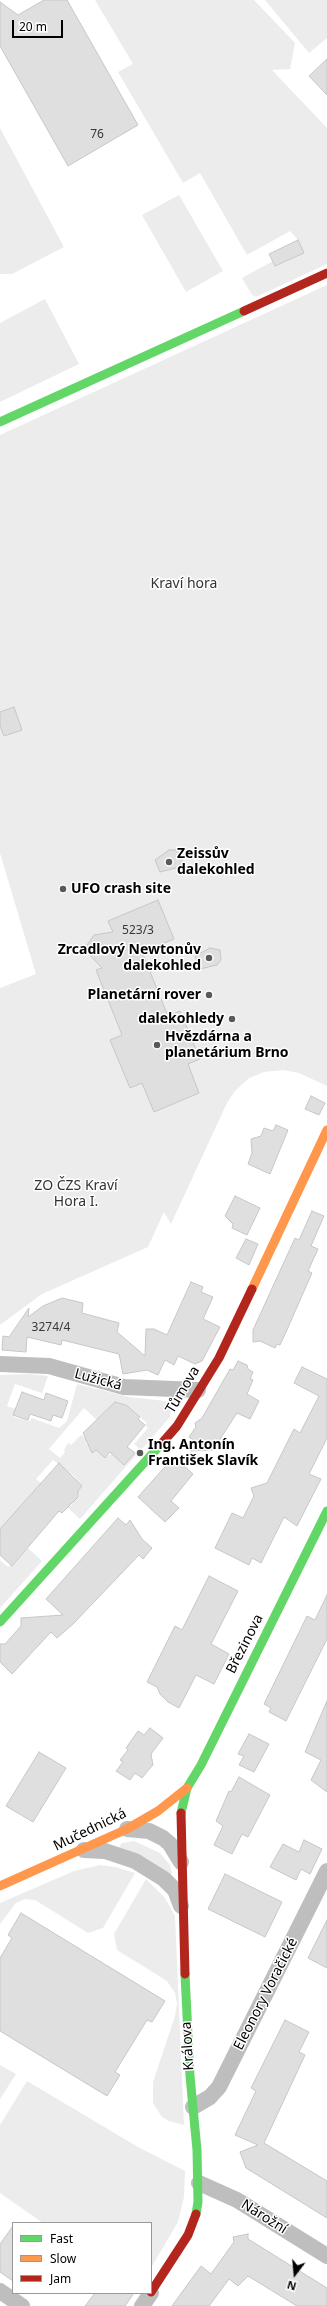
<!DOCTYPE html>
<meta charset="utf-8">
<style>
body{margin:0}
#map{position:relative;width:327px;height:2306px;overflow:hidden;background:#fff;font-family:"Noto Sans",sans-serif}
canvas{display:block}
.legend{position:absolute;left:12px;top:2222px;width:140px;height:72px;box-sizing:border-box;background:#fff;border:1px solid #999;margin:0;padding:5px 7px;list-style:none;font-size:12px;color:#000}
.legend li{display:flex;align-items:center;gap:8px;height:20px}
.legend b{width:20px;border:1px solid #999}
.north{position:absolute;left:275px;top:2254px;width:40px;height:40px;-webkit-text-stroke:3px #fff;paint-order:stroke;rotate:196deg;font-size:11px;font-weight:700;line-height:16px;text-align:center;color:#000}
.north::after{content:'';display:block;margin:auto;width:14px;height:18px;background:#000;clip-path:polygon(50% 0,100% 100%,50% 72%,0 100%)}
.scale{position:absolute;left:12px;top:20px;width:51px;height:18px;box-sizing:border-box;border:2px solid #000;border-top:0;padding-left:5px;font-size:12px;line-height:14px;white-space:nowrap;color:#000;-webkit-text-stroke:3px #fff;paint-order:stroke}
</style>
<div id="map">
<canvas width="327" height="2306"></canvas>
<ul class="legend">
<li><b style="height:5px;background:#63d668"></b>Fast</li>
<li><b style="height:5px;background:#ff974d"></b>Slow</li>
<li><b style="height:5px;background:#b3261e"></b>Jam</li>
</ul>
<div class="north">N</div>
<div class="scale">20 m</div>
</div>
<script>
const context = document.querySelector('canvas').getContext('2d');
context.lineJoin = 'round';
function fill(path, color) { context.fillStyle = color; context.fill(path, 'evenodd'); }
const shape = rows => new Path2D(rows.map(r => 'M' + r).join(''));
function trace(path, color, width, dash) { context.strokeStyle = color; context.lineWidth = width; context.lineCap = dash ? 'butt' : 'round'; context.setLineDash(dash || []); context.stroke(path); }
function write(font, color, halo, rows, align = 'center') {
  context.font = font + ' "Noto Sans",sans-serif'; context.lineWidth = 3; context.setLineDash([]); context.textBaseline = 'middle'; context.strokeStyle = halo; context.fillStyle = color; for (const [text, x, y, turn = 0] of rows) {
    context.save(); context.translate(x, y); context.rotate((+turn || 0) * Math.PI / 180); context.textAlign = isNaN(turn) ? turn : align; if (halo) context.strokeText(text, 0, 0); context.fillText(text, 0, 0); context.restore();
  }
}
fill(shape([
 [95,0,254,0,295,43,290,69,272,70,327,128,327,264,256,297,252,295,242,278,273,261,275,266,303,253,298,240,290,231,247,255,200,173,183,183,118,72,133,64],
 [265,0,327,0,327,38,309,53],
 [0,128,64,247,12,274,0,274],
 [179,195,223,271,186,292,142,215],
 [327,285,327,1086,299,1073,283,1070,264,1072,249,1078,235,1091,227,1103,171,1224,164,1212,148,1247,42,1294,0,1325,0,988,36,974,0,853,0,435],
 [45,299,79,364,0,402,0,323],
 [28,1374,48,1376,42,1393,15,1384,7,1406,16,1409,14,1417,30,1421,32,1418,59,1428,67,1421,77,1384,129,1397,165,1401,170,1406,171,1411,170,1417,141,1450,134,1444,148,1428,145,1425,147,1423,128,1407,115,1402,97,1420,84,1408,49,1449,60,1458,65,1452,64,1450,68,1443,71,1445,81,1435,88,1441,86,1443,105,1458,115,1451,120,1440,137,1454,80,1519,66,1506,68,1504,71,1506,73,1504,71,1501,79,1497,78,1491,82,1486,73,1475,53,1460,36,1479,41,1483,0,1529,0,1375],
 [28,1548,42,1561,0,1608,0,1560,8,1567,11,1564,12,1566],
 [134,1841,160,1853,170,1865,172,1873,169,1876,119,1847,122,1843],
 [100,1865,115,1867,135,1873,103,1928,88,1933,35,1900,25,1899,16,1903,0,1924,0,1903,74,1871],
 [146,1879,165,1898,175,1916,184,2125,169,2121,162,2117,153,2103,153,2082,175,2016,177,2004,175,1993,167,1981,117,1950,114,1934],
 [0,2065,16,2074,0,2099],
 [27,2081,138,2147,185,2171,184,2197,178,2222,151,2268,151,2223,43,2223,0,2193,0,2125]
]), '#ececec');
const building = shape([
 [44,0,67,0,138,125,68,166,0,46,0,2,18,15,44,0],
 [327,59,327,95,309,76,327,59],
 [298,240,304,253,275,266,269,254,298,240],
 [14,707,22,730,4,736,0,726,0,712,14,707],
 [169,850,175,850,179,852,182,856,182,863,176,868,160,872,155,860,169,850],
 [158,900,174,939,142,952,168,1016,180,1011,200,1059,188,1064,199,1093,154,1112,142,1083,130,1088,110,1040,122,1035,96,970,102,968,89,954,87,945,94,935,113,932,108,921,158,900],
 [210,948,220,950,221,960,217,965,200,969,195,956,210,948],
 [311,1096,325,1103,319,1115,305,1109,311,1096],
 [276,1125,288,1130,270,1174,248,1164,252,1153,251,1139,261,1136,264,1128,273,1131,276,1125],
 [235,1196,260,1208,247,1235,232,1228,233,1224,225,1216,235,1196],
 [312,1211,324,1216,311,1246,318,1249,308,1271,312,1273,286,1332,280,1345,277,1344,275,1348,260,1341,253,1342,253,1330,295,1238,299,1240,312,1211],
 [246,1239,258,1244,249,1265,236,1258,246,1239],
 [191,1282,203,1287,201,1292,213,1297,203,1319,220,1327,202,1361,195,1364,178,1356,174,1365,165,1360,158,1375,147,1370,123,1374,119,1354,62,1340,61,1345,27,1337,26,1352,2,1350,3,1336,9,1337,29,1308,28,1317,43,1306,62,1298,83,1303,82,1313,119,1323,117,1332,145,1356,146,1329,154,1329,167,1335,191,1282],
 [238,1361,247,1365,248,1369,253,1372,250,1379,253,1380,247,1394,259,1401,250,1419,237,1413,213,1450,190,1451,197,1443,189,1437,196,1427,195,1423,202,1418,230,1369,233,1370,238,1361],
 [302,1367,327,1379,327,1438,309,1474,321,1479,297,1526,284,1517,261,1563,252,1558,249,1565,215,1548,232,1513,243,1518,254,1496,251,1488,267,1483,294,1429,300,1433,319,1396,294,1383,302,1367],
 [22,1392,44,1400,46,1393,68,1401,62,1418,53,1415,51,1421,30,1414,28,1420,13,1415,22,1392],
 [115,1402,126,1405,140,1417,138,1419,145,1425,127,1447,135,1453,124,1465,110,1452,105,1458,96,1450,92,1453,83,1433,115,1402],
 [171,1460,177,1465,180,1462,193,1474,171,1501,179,1508,165,1522,138,1497,171,1460],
 [59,1463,82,1486,78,1491,78,1497,62,1513,59,1511,12,1566,0,1555,0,1529,59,1463],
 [118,1518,126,1525,130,1520,142,1539,152,1548,143,1559,139,1555,73,1624,57,1638,51,1632,12,1674,0,1662,0,1644,5,1644,21,1626,21,1618,63,1615,46,1599,118,1518],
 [209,1576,238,1591,211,1644,229,1654,214,1684,196,1675,179,1708,168,1702,160,1694,157,1687,147,1682,175,1626,182,1630,209,1576],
 [327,1595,327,1639,286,1721,269,1712,271,1708,264,1704,307,1616,315,1620,327,1595],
 [327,1701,327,1792,311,1780,321,1760,305,1752,327,1701],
 [150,1728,163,1738,151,1754,153,1765,151,1767,142,1778,135,1773,130,1780,116,1771,123,1762,120,1760,128,1750,126,1748,138,1731,144,1735,150,1728],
 [249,1734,269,1744,254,1772,239,1765,244,1756,238,1754,249,1734],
 [39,1752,66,1768,33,1822,6,1806,39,1752],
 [239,1777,270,1795,248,1837,242,1834,232,1854,214,1845,223,1826,216,1821,229,1791,231,1792,239,1777],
 [304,1840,322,1849,310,1874,301,1869,296,1880,270,1867,283,1844,299,1852,304,1840],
 [225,1874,282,1902,265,1937,208,1909,225,1874],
 [21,1913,165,2001,152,2022,147,2020,115,2072,120,2075,107,2096,0,2031,0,1958,12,1938,8,1935,21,1913],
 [327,1920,327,1968,308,1958,327,1920],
 [285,2020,309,2032,299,2052,305,2055,264,2143,327,2181,327,2218,246,2168,240,2152,258,2145,235,2135,256,2091,251,2088,285,2020],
 [13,2226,13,2281,0,2272,0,2244,13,2226],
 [248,2234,248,2239,327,2288,327,2306,297,2306,248,2276,238,2286,229,2279,209,2306,172,2306,201,2266,211,2274,234,2242,233,2237,248,2234],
 [95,2293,134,2293,125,2306,85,2306,95,2293]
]);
fill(building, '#dfdfdf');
trace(building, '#c7c7c7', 1);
trace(shape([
 [0,1364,49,1366,124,1387,198,1390],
 [127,1829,149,1831,163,1838,170,1844,181,1862],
 [84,1850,105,1851,135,1861,164,1879,175,1890,181,1906],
 [193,2107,210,2097,219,2087,327,1871],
 [199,2183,237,2200,327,2256],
 [0,2291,22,2306],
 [142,2306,151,2293]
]), '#bebebe', 16);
trace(shape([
 [0,422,244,311],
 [0,1622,163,1442],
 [181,1813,187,1788,201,1765,327,1511],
 [185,1974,190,2076,197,2150,198,2202,196,2214]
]), '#63d668', 9);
trace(shape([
 [252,1289,327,1130],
 [0,1886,127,1829,158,1811,187,1788]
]), '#ff974d', 9);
trace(shape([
 [244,311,327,273],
 [163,1442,177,1426,219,1358,252,1289],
 [181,1813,185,1974],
 [151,2292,188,2235,196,2214]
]), '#b3261e', 9);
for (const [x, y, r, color] of [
 [169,862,4,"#595959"],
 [63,889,4,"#595959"],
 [209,958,4,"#595959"],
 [209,995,4,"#595959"],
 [232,1019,4,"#595959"],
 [157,1045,4,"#595959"],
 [140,1453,4,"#595959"]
]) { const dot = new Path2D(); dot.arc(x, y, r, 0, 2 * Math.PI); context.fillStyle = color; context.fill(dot); trace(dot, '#fff', 1.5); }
write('12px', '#383838', null, [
 ["76",97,135],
 ["523/3",138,931],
 ["3274/4",51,1328]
]);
write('14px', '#333', '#fff', [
 ["Kraví hora",184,584],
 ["ZO ČZS Kraví",76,1186],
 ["Hora I.",76,1202]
]);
write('bold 14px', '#000', '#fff', [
 ["Zeissův",177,854],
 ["dalekohled",177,870],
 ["UFO crash site",71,889],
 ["Zrcadlový Newtonův",201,950,"right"],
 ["dalekohled",201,966,"right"],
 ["Planetární rover",201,995,"right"],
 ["dalekohledy",224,1019,"right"],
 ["Hvězdárna a",165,1037],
 ["planetárium Brno",165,1053],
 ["Ing. Antonín",148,1445],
 ["František Slavík",148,1461]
], 'left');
write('14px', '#000', '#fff', [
 ["Lužická",98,1380,15],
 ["Tůmova",183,1390,-59],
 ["Březinova",245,1644,-63],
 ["Mučednická",90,1830,-26],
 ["Eleonory Voračické",266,1994,-63],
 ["Králova",188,2046,-93],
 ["Nárožní",264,2217,32]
]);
</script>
